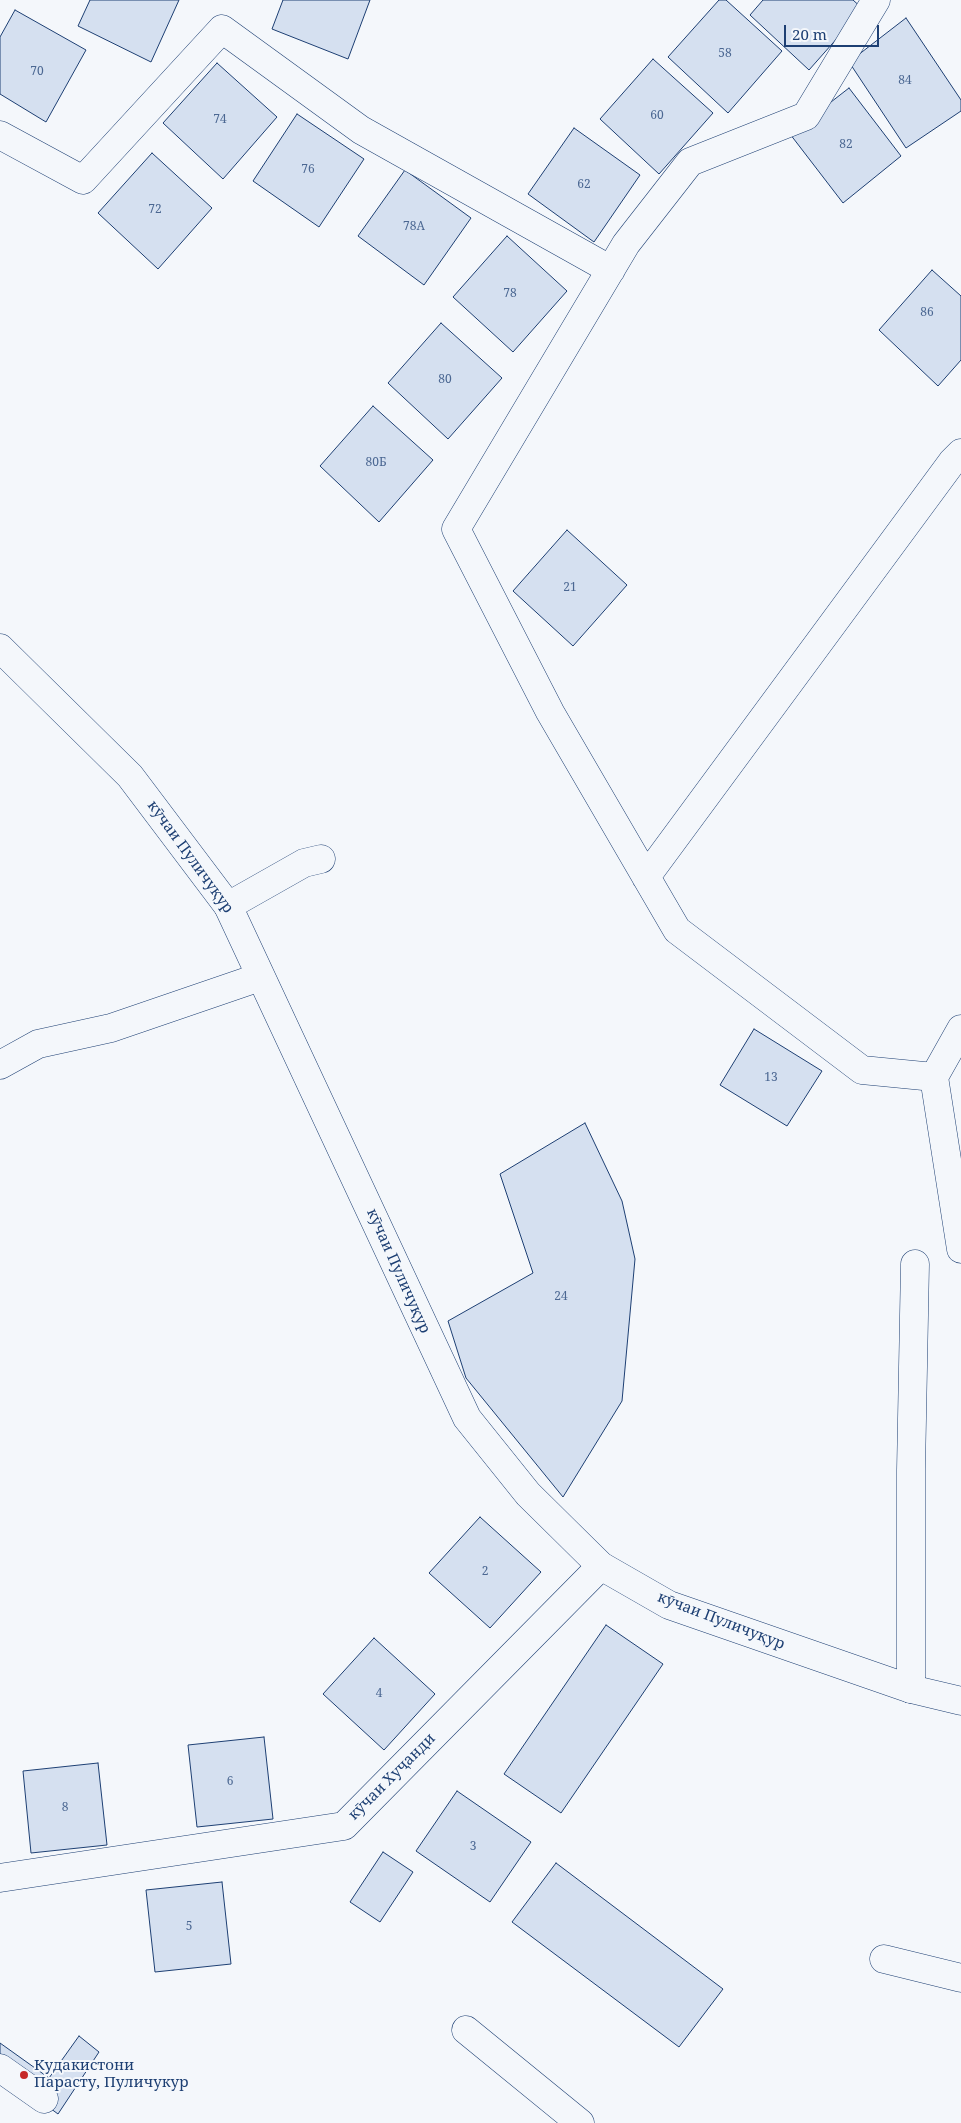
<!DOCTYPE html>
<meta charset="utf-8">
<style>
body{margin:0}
#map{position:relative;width:961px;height:2123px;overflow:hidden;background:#f4f7fb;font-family:"Noto Serif",serif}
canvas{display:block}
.scale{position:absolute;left:784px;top:25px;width:95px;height:22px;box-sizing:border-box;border:2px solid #1d3f73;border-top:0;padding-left:6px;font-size:15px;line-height:18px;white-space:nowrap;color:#1d3f73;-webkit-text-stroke:4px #f4f7fb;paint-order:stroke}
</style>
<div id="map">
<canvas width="961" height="2123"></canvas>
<div class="scale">20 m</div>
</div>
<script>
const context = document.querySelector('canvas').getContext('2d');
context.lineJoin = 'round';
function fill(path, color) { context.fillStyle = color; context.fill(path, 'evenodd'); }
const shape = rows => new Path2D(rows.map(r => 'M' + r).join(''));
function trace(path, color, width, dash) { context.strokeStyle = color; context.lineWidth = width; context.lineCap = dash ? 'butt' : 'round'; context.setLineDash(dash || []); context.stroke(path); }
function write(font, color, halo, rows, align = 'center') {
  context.font = font + ' "Noto Serif",serif'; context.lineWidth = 4; context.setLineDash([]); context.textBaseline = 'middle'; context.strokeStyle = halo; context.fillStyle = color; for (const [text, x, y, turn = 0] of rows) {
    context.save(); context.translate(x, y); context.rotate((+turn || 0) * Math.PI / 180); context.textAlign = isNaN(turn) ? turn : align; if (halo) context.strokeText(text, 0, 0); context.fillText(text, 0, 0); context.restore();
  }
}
const building = shape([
 [90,0,179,0,151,62,78,26,90,0],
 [283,0,370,0,348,59,272,29,283,0],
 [719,0,726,0,782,51,728,113,668,57,719,0],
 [763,0,853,0,863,9,809,70,750,15,763,0],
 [15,10,86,50,46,122,0,94,0,37,15,10],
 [906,18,961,100,961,111,906,148,849,62,906,18],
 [653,59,713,113,659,174,600,119,653,59],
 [217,63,277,117,223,179,163,123,217,63],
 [849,88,901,156,843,203,790,134,849,88],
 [297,114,364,159,319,227,253,181,297,114],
 [574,128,640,175,594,242,528,194,574,128],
 [152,153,212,208,158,269,98,213,152,153],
 [405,170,471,218,424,285,358,236,405,170],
 [507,236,567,291,513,352,453,297,507,236],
 [932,270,961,296,961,360,938,386,879,330,932,270],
 [441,323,502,378,448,439,388,383,441,323],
 [373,406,433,460,379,522,320,466,373,406],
 [567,530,627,585,573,646,513,591,567,530],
 [754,1029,822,1071,787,1126,720,1085,754,1029],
 [585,1123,622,1201,635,1259,622,1401,563,1497,466,1378,448,1321,533,1273,500,1174,585,1123],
 [480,1517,541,1572,490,1628,429,1573,480,1517],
 [606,1625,663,1664,561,1813,504,1774,606,1625],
 [374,1638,435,1694,384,1750,323,1694,374,1638],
 [264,1737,273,1819,197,1827,188,1745,264,1737],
 [98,1763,107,1845,31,1853,23,1771,98,1763],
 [457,1791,531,1842,490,1902,416,1851,457,1791],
 [383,1852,413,1872,380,1922,350,1902,383,1852],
 [556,1863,723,1989,679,2047,512,1922,556,1863],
 [222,1882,231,1964,155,1972,146,1890,222,1882],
 [79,2036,99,2052,58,2114,0,2071,0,2043,49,2078,79,2036]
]);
fill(building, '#d5e0f0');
trace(building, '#1d3f73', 1);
const minor = shape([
 [876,0,806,116,690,162,626,244,456,529,550,712,677,930,862,1070,934,1077],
 [0,135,83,180,222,29,361,130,611,270],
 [646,877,952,462,961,453],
 [228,906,304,863,321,859],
 [961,1029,934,1077,961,1249],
 [0,1065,38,1044,111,1028,260,977],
 [911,1689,911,1470,915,1264],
 [0,1878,344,1826,601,1566],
 [884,1959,961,1978],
 [466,2030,580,2123],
 [0,2068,44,2099]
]);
const tertiary = shape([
 [0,648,130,776,228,906,467,1418,528,1494,601,1566,669,1605,911,1689,961,1701]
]);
trace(minor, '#1d3f73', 29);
trace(tertiary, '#1d3f73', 29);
trace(minor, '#f4f7fb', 28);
trace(tertiary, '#f4f7fb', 28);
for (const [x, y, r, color] of [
 [24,2075,5,"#c62828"]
]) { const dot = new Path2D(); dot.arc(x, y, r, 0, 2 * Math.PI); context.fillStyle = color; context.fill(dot); trace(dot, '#f4f7fb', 2); }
write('12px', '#4b6792', null, [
 ["58",725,54],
 ["70",37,72],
 ["84",905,81],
 ["60",657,116],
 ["74",220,120],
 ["82",846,145],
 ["76",308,170],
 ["62",584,185],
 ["72",155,210],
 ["78А",414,227],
 ["78",510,294],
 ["86",927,313],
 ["80",445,380],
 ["80Б",376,463],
 ["21",570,588],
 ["13",771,1078],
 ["24",561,1297],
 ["2",485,1572],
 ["4",379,1694],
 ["6",230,1782],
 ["8",65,1808],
 ["3",473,1847],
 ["5",189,1927]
]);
write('15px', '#1d3f73', '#f4f7fb', [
 ["кӯчаи Пуличуқур",190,857,54],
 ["кӯчаи Пуличуқур",398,1271,66],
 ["кӯчаи Пуличуқур",721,1621,21],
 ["кӯчаи Хуҷанди",392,1777,-45]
]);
write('15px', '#1d3f73', '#f4f7fb', [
 ["Кудакистони",34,2066],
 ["Парасту, Пуличукур",34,2083]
], 'left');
</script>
